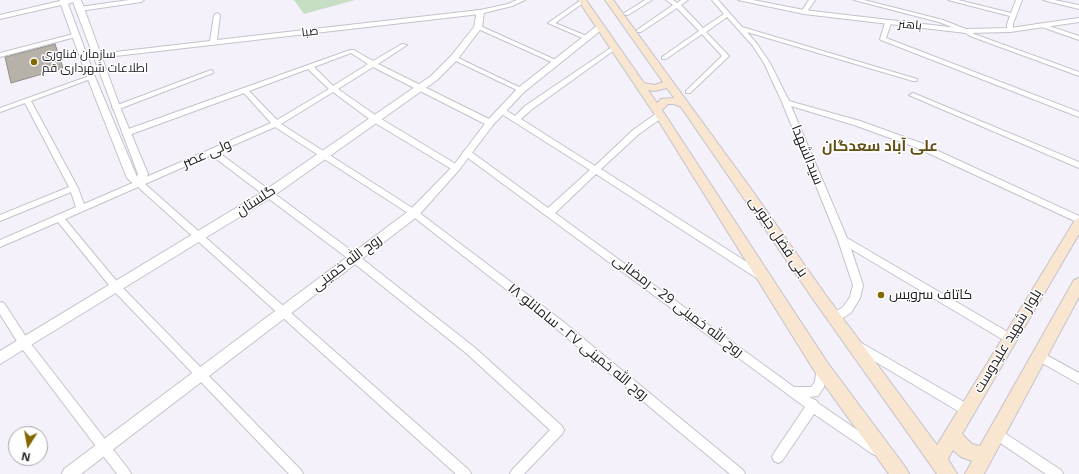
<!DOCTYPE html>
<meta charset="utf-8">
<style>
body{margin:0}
#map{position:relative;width:1079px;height:474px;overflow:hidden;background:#f4f1fb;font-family:"Open Sans",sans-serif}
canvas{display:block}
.north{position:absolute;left:8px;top:426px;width:40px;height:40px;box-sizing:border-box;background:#fff;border:1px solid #a6a6a7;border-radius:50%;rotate:191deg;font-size:11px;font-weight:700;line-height:16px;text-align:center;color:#212023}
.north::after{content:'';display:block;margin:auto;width:14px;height:18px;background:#846700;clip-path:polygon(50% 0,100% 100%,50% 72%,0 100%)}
</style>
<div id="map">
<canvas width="1079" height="474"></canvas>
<div class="north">N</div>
</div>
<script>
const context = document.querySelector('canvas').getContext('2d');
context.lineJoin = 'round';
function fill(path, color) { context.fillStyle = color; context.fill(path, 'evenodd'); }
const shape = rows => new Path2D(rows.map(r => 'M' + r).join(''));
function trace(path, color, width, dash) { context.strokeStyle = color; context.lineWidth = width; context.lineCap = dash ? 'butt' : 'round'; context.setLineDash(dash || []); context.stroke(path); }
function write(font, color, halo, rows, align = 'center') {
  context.font = font + ' "Open Sans",Cairo,sans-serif'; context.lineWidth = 3; context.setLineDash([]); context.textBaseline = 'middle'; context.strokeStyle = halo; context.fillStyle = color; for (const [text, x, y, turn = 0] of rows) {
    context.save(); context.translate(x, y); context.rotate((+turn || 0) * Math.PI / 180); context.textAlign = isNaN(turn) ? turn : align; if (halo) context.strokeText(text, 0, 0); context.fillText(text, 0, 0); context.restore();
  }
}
fill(shape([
 [294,0,355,0,304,14]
]), '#c7ddc4');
const building = shape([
 [55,44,63,68,11,83,5,57,55,44]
]);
fill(building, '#b7b2a9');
trace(building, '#918c84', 1);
const minor = shape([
 [129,0,144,0,141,2,80,11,77,9,80,7,129,0],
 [517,0,525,0,512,6,480,14,98,58,95,56,98,54,210,41,214,15,217,13,220,15,217,40,480,10,508,4,517,0],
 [581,0,586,1,555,23,589,37,590,38,587,40,548,23,581,0],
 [645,0,652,0,628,15,623,14,645,0],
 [666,0,673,0,677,3,681,0,688,0,681,5,703,28,724,14,712,0,718,0,742,27,917,79,917,81,913,81,747,32,757,44,770,63,789,101,860,121,921,143,1079,216,1079,223,915,147,854,125,791,106,847,238,1013,335,1014,338,1013,341,1009,342,1005,341,851,249,863,285,860,298,851,313,838,321,834,322,830,321,829,318,830,315,843,307,850,297,853,285,838,240,782,102,764,63,753,46,727,17,706,32,729,56,690,93,686,93,686,91,722,56,702,34,666,59,662,59,662,57,699,31,677,8,641,32,637,32,637,30,673,5,666,0],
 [809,0,815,0,806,13,802,13,801,12,809,0],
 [854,0,864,0,943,20,968,30,974,34,1079,72,1079,76,970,36,964,32,939,22,854,0],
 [948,0,958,0,1011,13,1016,0,1022,0,1013,24,1013,30,1010,32,1007,30,1007,24,1010,16,948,0],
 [1043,0,1054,0,1079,5,1079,9,1043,0],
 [888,21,891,23,886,38,1079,112,1079,117,881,40,880,39,885,23,888,21],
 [478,25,558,61,559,62,558,63,554,63,476,28,475,27,478,25],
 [1042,25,1046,25,1079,36,1079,40,1042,27,1042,25],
 [77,33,79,34,79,36,0,57,0,53,77,33],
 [402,44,407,45,378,64,493,121,493,125,487,125,373,67,338,89,378,117,459,166,460,168,459,170,453,170,372,121,333,92,281,124,417,211,561,320,743,470,745,474,730,474,553,326,411,215,275,127,218,152,356,254,474,347,562,426,564,430,562,434,524,474,510,474,512,470,550,430,466,353,350,260,211,155,145,184,469,470,471,474,456,474,138,187,65,219,119,284,301,470,303,474,289,474,113,290,58,222,0,247,0,240,76,207,71,192,0,221,0,215,69,187,25,103,0,112,0,108,89,76,93,76,93,78,31,101,78,188,84,204,271,123,244,93,129,135,123,135,123,131,350,50,354,50,373,61,402,44],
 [351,53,368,64,333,86,314,67,351,53],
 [308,69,329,89,277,120,249,91,308,69],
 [615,45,618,47,617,48,531,110,521,119,595,166,633,130,657,113,663,113,663,117,639,134,601,169,764,273,766,276,764,279,761,280,758,279,596,174,555,213,794,387,811,387,815,382,817,365,821,363,825,365,826,368,824,387,818,396,809,397,817,401,818,403,879,445,881,449,879,453,875,455,871,453,814,414,782,461,778,463,774,461,772,457,774,453,805,407,464,155,463,153,464,151,470,151,548,208,590,170,497,111,501,109,504,109,515,116,525,106,615,45],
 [454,56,523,89,524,90,521,92,519,91,452,59,452,57,454,56],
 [211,70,213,71,213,73,119,109,113,109,112,107,211,70],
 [913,93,1079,162,1079,168,911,96,909,95,913,93],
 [0,302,4,303,28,340,129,470,131,474,117,474,20,346,0,314,0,302],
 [858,341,971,406,973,410,971,414,967,415,963,414,854,349,853,346,854,343,858,341],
 [1039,351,1079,373,1079,384,1035,359,1034,356,1035,353,1039,351],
 [997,428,1061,470,1063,474,1046,474,993,438,991,434,993,430,997,428]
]);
const tertiary = shape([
 [59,0,81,0,120,107,148,174,144,186,136,186,127,178,87,77,61,5,0,19,0,15,60,1,59,0],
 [73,2,138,174,137,177,95,77,68,4,73,2],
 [738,0,753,0,804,10,966,29,1010,28,1079,18,1079,22,1010,32,966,33,804,14,738,0],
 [477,10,484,12,482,27,457,60,437,80,272,197,0,364,0,351,264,191,431,76,451,56,474,27,477,10],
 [598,25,605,27,524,92,493,125,459,170,418,216,81,474,62,474,64,469,410,210,453,166,487,121,518,88,598,25]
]);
const secondary = shape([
 [578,0,586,0,644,83,655,85,663,82,605,0,613,0,749,186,825,294,937,445,1075,220,1079,218,1079,234,962,434,972,444,980,446,1074,280,1079,278,1079,297,984,474,965,474,972,461,961,457,953,450,948,459,957,474,937,474,815,302,681,107,674,104,668,104,662,110,827,362,906,468,909,474,889,474,815,372,655,115,578,0],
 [667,88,674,98,661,99,657,103,648,90,655,91,667,88]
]);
trace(minor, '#c4c2cb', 2);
trace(tertiary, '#c4c2cb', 2);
trace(secondary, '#c4c2cb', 2);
fill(minor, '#fff');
fill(tertiary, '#fff');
fill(secondary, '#f8e6d1');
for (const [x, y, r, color] of [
 [34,62,4,"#846700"],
 [881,295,4,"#846700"]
]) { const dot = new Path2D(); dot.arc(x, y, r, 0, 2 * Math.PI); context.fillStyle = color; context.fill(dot); trace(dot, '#fff', 1.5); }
write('12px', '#212023', '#fff', [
 ["باهنر",910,25,5],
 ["صبا",310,32,-7]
]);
write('12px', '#212023', '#fff', [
 ["سازمان فناوری",42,55],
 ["اطلاعات شهرداری قم",42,69]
], 'left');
write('14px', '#212023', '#fff', [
 ["ولی عصر",207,154,-24],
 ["سیدالشهدا",807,155,68],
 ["گلستان",256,201,-33],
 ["بنی فضل جنوبی",778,237,56],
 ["روح الله خمینی",347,263,-37],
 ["روح الله خمینی 29 - رمضانی",678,306,37],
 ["بلوار شهید علیدوست",1008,341,-59],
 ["روح الله خمینی ۲۷ - سامانلو ۱۸",578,342,39]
]);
write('14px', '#212023', '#fff', [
 ["کاتاف سرویس",889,295]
], 'left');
write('bold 15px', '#624e12', '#fff', [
 ["علی آباد سعدگان",880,147]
]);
</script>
